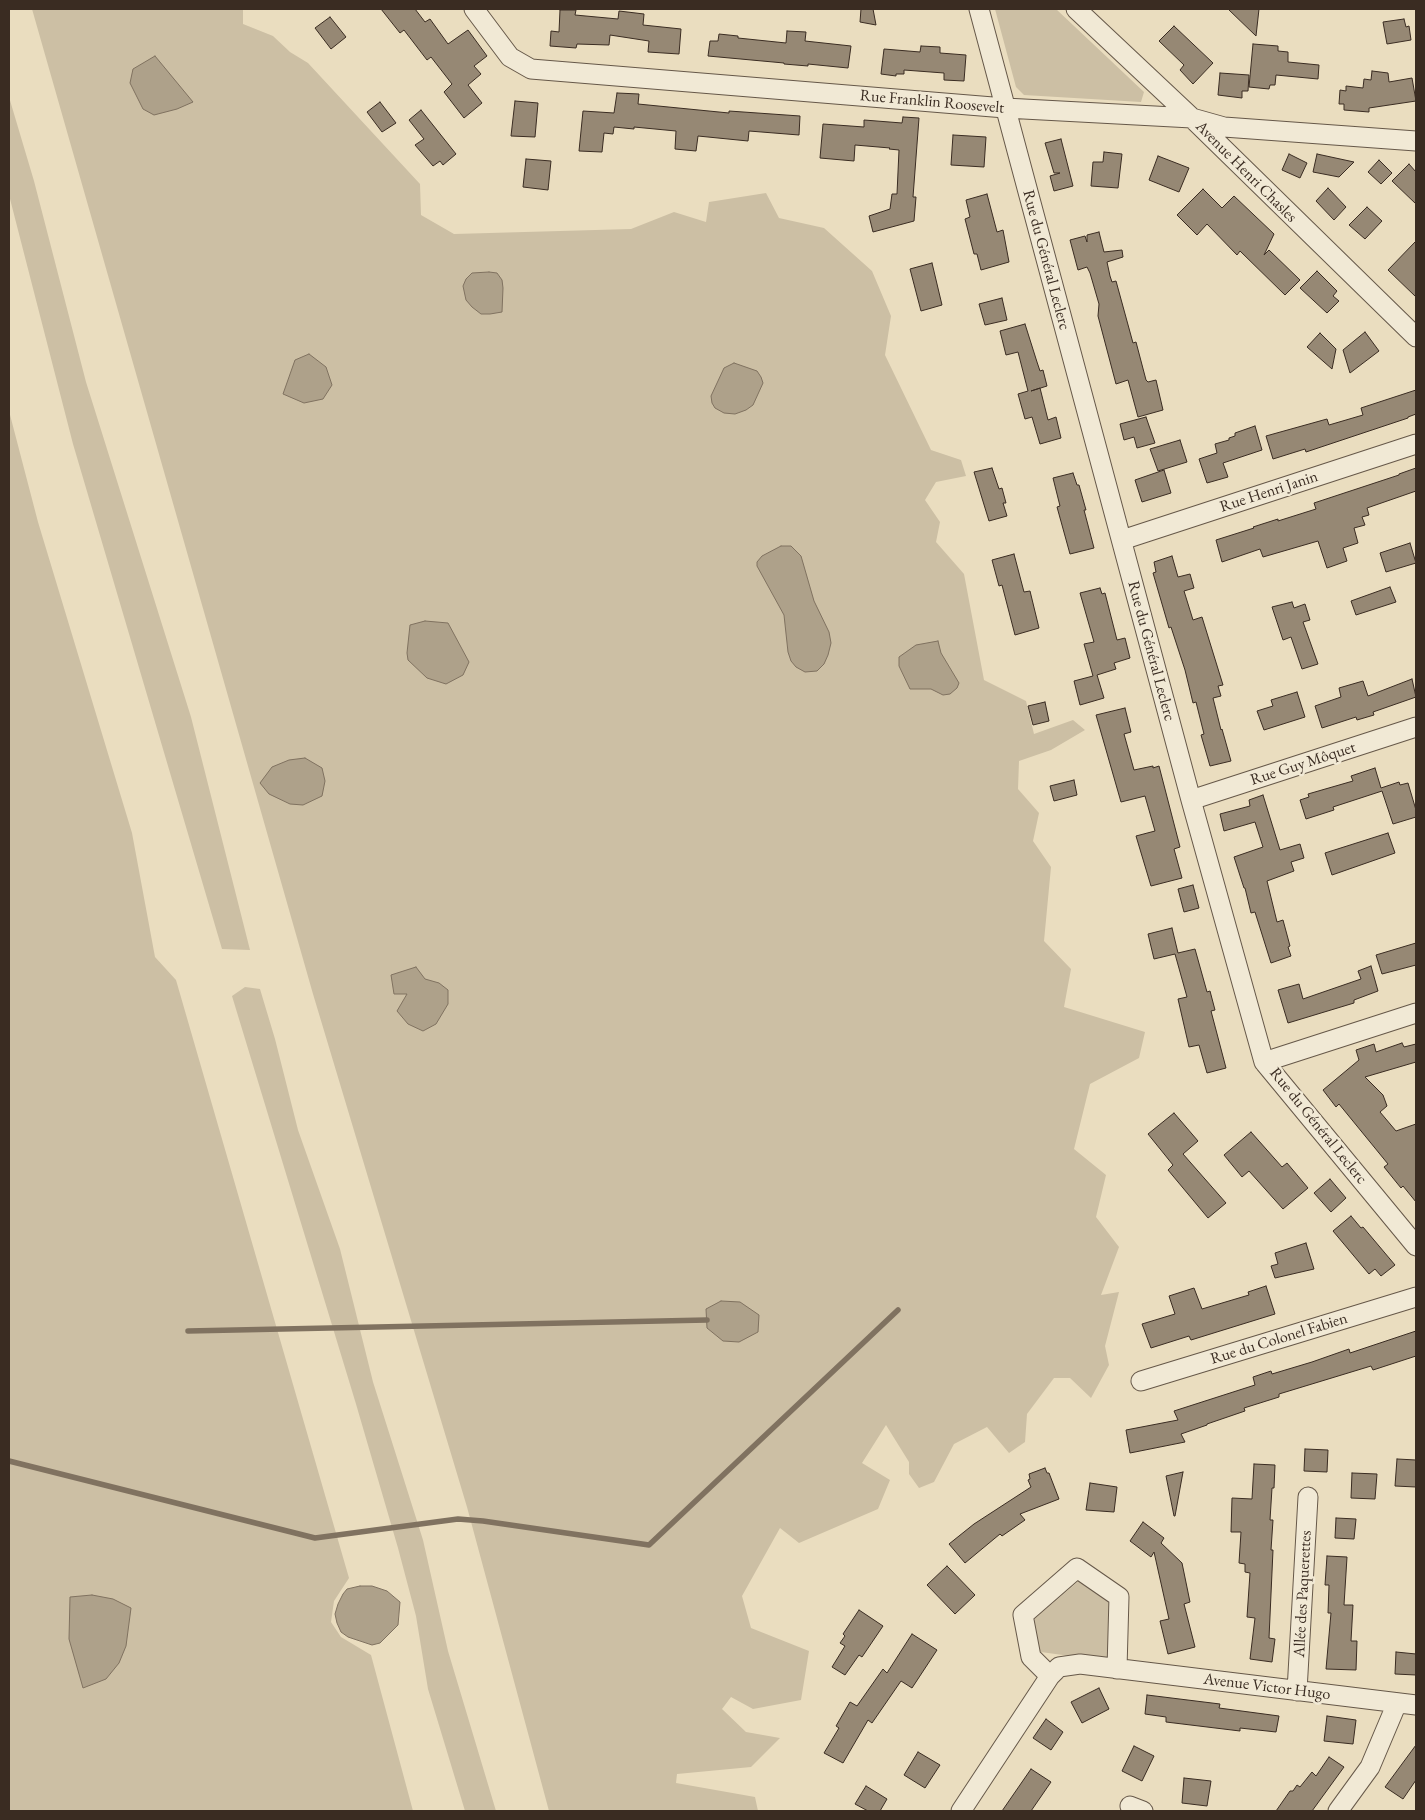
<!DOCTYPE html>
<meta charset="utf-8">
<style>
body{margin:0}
#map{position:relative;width:1425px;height:1820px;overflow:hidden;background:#eaddbf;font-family:"EB Garamond",serif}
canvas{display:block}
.frame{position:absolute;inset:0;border:10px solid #3a2c22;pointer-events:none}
</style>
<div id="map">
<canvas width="1425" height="1820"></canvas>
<div class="frame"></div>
</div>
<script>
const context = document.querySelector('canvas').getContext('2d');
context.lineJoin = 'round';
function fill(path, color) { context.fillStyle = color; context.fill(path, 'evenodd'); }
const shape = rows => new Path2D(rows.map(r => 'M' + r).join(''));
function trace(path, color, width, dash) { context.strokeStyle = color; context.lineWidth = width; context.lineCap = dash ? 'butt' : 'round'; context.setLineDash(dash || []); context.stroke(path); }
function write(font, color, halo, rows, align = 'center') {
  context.font = font + ' "EB Garamond",serif'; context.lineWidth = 5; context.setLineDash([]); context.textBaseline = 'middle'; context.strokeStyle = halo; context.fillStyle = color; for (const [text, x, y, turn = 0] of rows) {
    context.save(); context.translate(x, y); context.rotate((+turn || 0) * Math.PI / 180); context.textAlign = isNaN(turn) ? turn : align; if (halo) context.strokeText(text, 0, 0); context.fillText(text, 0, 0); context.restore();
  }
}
fill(shape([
 [32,9,243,9,243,24,273,36,290,52,308,63,420,184,421,215,454,234,631,229,674,212,706,222,709,202,766,193,779,218,824,228,872,271,891,316,885,355,931,450,961,460,966,476,936,482,925,500,940,522,936,542,964,574,984,680,1026,701,1034,734,1073,720,1085,730,1051,750,1019,761,1018,789,1039,813,1033,841,1051,867,1044,941,1071,969,1064,1007,1145,1032,1139,1058,1090,1084,1074,1149,1106,1175,1096,1217,1119,1247,1101,1295,1119,1292,1105,1346,1109,1365,1091,1398,1070,1378,1054,1378,1027,1414,1025,1442,1009,1453,987,1427,954,1444,934,1482,919,1488,909,1474,909,1462,886,1425,862,1463,890,1480,878,1509,799,1543,780,1528,742,1596,751,1628,809,1651,801,1700,753,1709,731,1697,722,1709,746,1732,780,1738,751,1767,677,1774,676,1783,755,1797,758,1811,549,1811,467,1507,313,994],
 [995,9,1056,9,1144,92,1141,102,1024,95,1016,87],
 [9,97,34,181,86,382,191,717,250,950,222,949,73,444,9,195],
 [9,411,38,522,132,833,155,957,176,980,349,1578,334,1601,331,1622,341,1637,371,1655,413,1811,9,1811],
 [245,987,260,989,275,1039,298,1130,340,1249,373,1382,423,1540,448,1651,496,1811,465,1811,428,1689,416,1616,398,1548,356,1404,232,996],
 [1080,1580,1110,1600,1111,1655,1106,1661,1041,1652,1038,1650,1032,1621]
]), '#ccbfa4');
const water = shape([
 [155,56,193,102,177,109,154,115,143,109,130,83,133,69,155,56],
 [489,272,497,273,502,280,503,288,502,312,490,314,481,314,472,307,466,300,463,286,466,279,472,273,489,272],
 [309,354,326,367,332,385,323,399,304,403,283,394,295,360,309,354],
 [734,363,757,371,761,377,763,383,753,405,746,410,735,414,724,413,715,408,712,403,711,396,724,368,734,363],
 [781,546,791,546,801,556,814,601,829,632,831,643,828,655,824,664,817,671,805,672,796,667,791,661,788,652,784,615,757,566,757,562,762,556,781,546],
 [425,621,448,623,469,662,463,675,446,684,427,678,408,660,407,653,410,625,425,621],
 [938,641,941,653,959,683,957,688,950,694,943,695,931,689,910,689,899,666,899,657,916,645,938,641],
 [305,758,322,768,325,781,322,796,303,805,290,804,269,794,260,783,272,767,289,760,305,758],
 [416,967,425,979,439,983,448,990,448,1004,436,1024,423,1031,408,1024,397,1011,407,994,394,994,391,975,416,967],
 [721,1301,740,1302,759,1315,758,1332,739,1342,723,1341,707,1328,706,1309,721,1301],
 [360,1586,372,1586,387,1591,400,1602,398,1625,380,1643,372,1645,348,1637,341,1632,337,1623,335,1614,338,1604,343,1594,347,1589,360,1586],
 [92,1595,113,1599,131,1608,126,1646,119,1663,106,1679,83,1688,69,1639,70,1597,92,1595]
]);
fill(water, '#aea18a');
trace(water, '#807260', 1);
trace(shape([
 [188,1331,707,1320],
 [9,1461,315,1538,458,1519,483,1521,649,1545,898,1310]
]), '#807260', 5.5);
const building = shape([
 [381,9,415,9,425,22,430,19,448,44,468,30,487,56,474,66,481,74,468,85,482,103,464,118,444,92,452,84,431,57,427,60,404,30,400,33,381,9],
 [861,9,873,9,876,25,860,22,861,9],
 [1228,9,1259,9,1256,36,1228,9],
 [560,10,576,10,575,15,618,19,619,11,644,14,643,25,681,29,679,54,648,52,649,41,610,35,609,45,577,44,576,48,550,46,551,31,559,32,560,10],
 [330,17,346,37,331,49,315,28,330,17],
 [1404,19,1406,27,1409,26,1411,40,1387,44,1383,22,1404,19],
 [1174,26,1213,63,1193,84,1180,70,1184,65,1159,41,1174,26],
 [787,31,806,32,805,41,851,46,848,68,808,64,808,66,784,64,784,63,708,56,710,41,718,41,719,34,738,36,738,38,786,43,787,31],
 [1253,44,1278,46,1278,51,1288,52,1288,62,1319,65,1318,79,1276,75,1275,85,1270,85,1269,89,1249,87,1253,44],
 [921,46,940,47,940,53,966,55,964,81,944,80,944,73,904,70,904,74,896,74,896,76,881,74,884,49,920,52,921,46],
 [1372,71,1388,73,1389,82,1412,78,1416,101,1369,108,1369,112,1344,110,1344,104,1339,104,1340,90,1346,91,1346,86,1363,88,1364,79,1371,80,1372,71],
 [1220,73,1249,75,1248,91,1242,91,1242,98,1218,95,1220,73],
 [617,93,639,94,638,104,729,113,729,111,800,116,799,135,749,131,748,141,698,136,696,151,675,149,676,131,634,127,634,129,614,127,613,134,604,133,602,152,579,151,583,111,614,113,617,93],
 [515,101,538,103,535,137,511,136,515,101],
 [380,102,396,123,382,132,367,112,380,102],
 [421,110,456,154,443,165,440,161,433,166,415,145,424,139,409,120,421,110],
 [903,117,919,118,913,197,916,197,914,221,873,232,869,216,890,209,892,194,897,194,899,150,889,149,890,148,855,145,854,161,820,158,823,124,864,127,864,120,902,123,903,117],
 [953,135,986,137,984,167,951,165,953,135],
 [1061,139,1073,186,1054,191,1050,176,1060,173,1054,173,1045,143,1061,139],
 [1104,152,1122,154,1118,188,1091,186,1093,162,1103,162,1104,152],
 [1289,154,1307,163,1300,178,1282,170,1289,154],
 [1317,154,1354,162,1339,177,1313,172,1317,154],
 [1158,156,1189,168,1179,192,1149,180,1158,156],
 [526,159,551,161,548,190,523,187,526,159],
 [1379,160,1392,173,1381,184,1368,172,1379,160],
 [1409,164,1416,172,1416,204,1392,181,1409,164],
 [1328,188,1346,207,1334,220,1316,201,1328,188],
 [1203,189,1222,208,1234,196,1274,234,1264,255,1269,250,1300,280,1285,295,1240,251,1237,255,1207,224,1197,235,1177,215,1203,189],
 [987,194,997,232,1003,230,1009,262,981,270,977,254,974,254,965,219,970,217,966,200,987,194],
 [1367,207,1382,221,1365,239,1349,225,1367,207],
 [1099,232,1104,252,1122,250,1123,257,1107,262,1110,276,1112,282,1116,281,1133,343,1136,342,1146,380,1148,382,1156,380,1163,410,1138,417,1128,380,1116,384,1098,316,1099,304,1090,273,1087,267,1078,270,1070,240,1085,236,1087,242,1087,235,1099,232],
 [1416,241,1416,297,1388,270,1416,241],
 [932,263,942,305,921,311,910,269,932,263],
 [1317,271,1337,291,1333,296,1339,301,1327,313,1300,288,1317,271],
 [1002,298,1007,320,985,325,979,304,1002,298],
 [1025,324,1037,362,1040,371,1043,370,1047,386,1031,391,1040,388,1048,420,1056,417,1061,438,1040,444,1032,417,1025,419,1018,394,1028,391,1018,352,1006,355,1000,331,1025,324],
 [1365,332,1379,351,1350,373,1343,350,1365,332],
 [1320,333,1336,349,1332,369,1307,347,1320,333],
 [1416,390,1416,414,1408,417,1408,418,1306,452,1305,449,1273,459,1266,436,1327,419,1329,425,1363,415,1361,408,1416,390],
 [1146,417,1155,443,1137,448,1134,437,1124,440,1120,424,1146,417],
 [1255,426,1262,450,1223,463,1228,477,1207,483,1199,459,1217,453,1215,444,1229,440,1229,438,1235,436,1235,433,1255,426],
 [1180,440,1187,462,1158,471,1150,449,1180,440],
 [992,468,999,489,1002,488,1006,503,1003,503,1007,516,989,521,974,472,992,468],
 [1416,468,1416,491,1367,508,1369,515,1362,517,1365,525,1354,528,1358,543,1343,548,1347,561,1327,568,1318,541,1263,557,1260,549,1222,562,1216,540,1254,528,1253,527,1278,519,1278,521,1316,509,1314,503,1399,475,1399,474,1416,468],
 [1164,470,1171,493,1142,502,1135,480,1164,470],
 [1073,473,1077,485,1079,485,1086,510,1084,510,1094,548,1070,554,1057,507,1060,506,1053,478,1073,473],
 [1410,543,1416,563,1386,572,1380,553,1410,543],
 [1014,554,1024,592,1030,591,1039,628,1015,635,1002,585,999,586,992,560,1014,554],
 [1172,556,1178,577,1190,574,1194,588,1184,591,1193,620,1202,617,1223,685,1218,686,1221,696,1213,698,1221,730,1222,729,1231,761,1210,766,1201,735,1204,734,1196,702,1193,703,1185,670,1171,627,1169,628,1153,573,1156,572,1154,562,1172,556],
 [1390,587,1396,602,1356,615,1351,601,1390,587],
 [1100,588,1102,594,1105,593,1117,640,1125,638,1130,658,1114,663,1116,669,1097,675,1104,698,1080,705,1074,681,1093,676,1084,644,1094,642,1080,593,1100,588],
 [1292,602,1294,608,1305,604,1310,620,1303,622,1318,664,1302,669,1291,637,1283,640,1272,607,1292,602],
 [1412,679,1416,697,1373,712,1374,715,1357,720,1356,717,1322,728,1315,706,1341,697,1339,688,1363,681,1368,696,1412,679],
 [1297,692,1305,717,1264,730,1257,711,1273,706,1271,700,1297,692],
 [1045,702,1049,721,1033,725,1028,706,1045,702],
 [1125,708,1131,732,1124,734,1134,770,1153,766,1153,768,1159,766,1180,847,1174,849,1182,878,1151,886,1136,836,1155,831,1145,796,1121,802,1096,715,1125,708],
 [1375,768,1381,788,1399,782,1400,785,1408,783,1416,810,1416,817,1393,824,1382,791,1333,807,1334,810,1306,819,1300,800,1309,797,1308,794,1353,781,1351,776,1375,768],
 [1074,780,1077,795,1054,801,1050,786,1074,780],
 [1263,795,1280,850,1300,844,1304,858,1291,862,1294,871,1267,881,1277,922,1283,920,1290,946,1288,947,1291,956,1271,963,1255,912,1251,913,1245,888,1244,888,1234,857,1263,847,1255,822,1224,831,1220,814,1250,806,1249,800,1263,795],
 [1388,833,1395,853,1332,875,1325,853,1388,833],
 [1193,885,1199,908,1184,912,1178,889,1193,885],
 [1172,928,1178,953,1195,949,1207,992,1210,991,1215,1010,1211,1011,1226,1068,1207,1073,1199,1045,1189,1047,1178,999,1187,997,1175,954,1154,959,1148,934,1172,928],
 [1416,943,1416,965,1382,974,1376,955,1416,943],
 [1371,966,1378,991,1354,1000,1354,1003,1288,1023,1278,990,1299,984,1303,999,1361,979,1358,971,1371,966],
 [1402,1043,1404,1047,1416,1044,1416,1062,1365,1077,1383,1095,1387,1106,1380,1112,1396,1131,1416,1124,1416,1202,1403,1186,1401,1188,1384,1167,1388,1164,1339,1104,1336,1107,1323,1090,1359,1060,1356,1050,1374,1044,1376,1052,1402,1043],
 [1174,1113,1198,1141,1183,1154,1226,1203,1208,1218,1168,1170,1173,1165,1148,1134,1174,1113],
 [1251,1132,1282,1167,1287,1163,1308,1188,1283,1209,1249,1171,1242,1177,1224,1155,1251,1132],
 [1330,1179,1346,1198,1331,1212,1314,1193,1330,1179],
 [1351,1216,1361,1228,1363,1227,1395,1265,1381,1276,1375,1269,1369,1274,1333,1231,1351,1216],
 [1306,1243,1314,1269,1275,1278,1271,1266,1278,1264,1275,1253,1306,1243],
 [1266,1286,1275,1314,1191,1340,1189,1336,1151,1348,1142,1324,1175,1314,1169,1296,1194,1288,1202,1309,1249,1295,1248,1292,1266,1286],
 [1416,1331,1416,1356,1373,1370,1371,1366,1279,1394,1279,1397,1244,1408,1245,1411,1207,1424,1207,1425,1181,1434,1185,1442,1130,1453,1126,1430,1178,1420,1174,1411,1255,1385,1253,1377,1271,1371,1272,1374,1312,1362,1349,1349,1350,1353,1416,1331],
 [1305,1449,1328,1450,1327,1472,1304,1471,1305,1449],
 [1397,1459,1416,1460,1416,1487,1395,1486,1397,1459],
 [1254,1464,1275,1465,1274,1488,1272,1488,1270,1520,1273,1520,1271,1550,1273,1550,1269,1638,1275,1639,1272,1662,1250,1659,1255,1618,1247,1617,1250,1573,1245,1572,1245,1564,1239,1563,1241,1532,1231,1532,1232,1498,1252,1499,1254,1464],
 [1045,1468,1047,1473,1049,1473,1059,1499,1020,1514,1025,1520,1002,1536,1000,1534,965,1563,949,1544,974,1524,1031,1487,1028,1480,1030,1479,1029,1474,1045,1468],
 [1183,1472,1175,1516,1174,1516,1166,1476,1183,1472],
 [1352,1473,1377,1474,1375,1499,1351,1498,1352,1473],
 [1090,1483,1117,1487,1114,1512,1086,1510,1090,1483],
 [1336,1518,1356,1519,1354,1539,1335,1538,1336,1518],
 [1143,1522,1164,1538,1161,1543,1182,1563,1190,1602,1184,1604,1195,1647,1168,1654,1160,1621,1169,1619,1154,1552,1151,1557,1130,1541,1143,1522],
 [1327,1556,1347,1557,1344,1605,1353,1605,1351,1641,1357,1641,1356,1670,1326,1669,1331,1613,1328,1613,1329,1585,1325,1585,1327,1556],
 [947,1566,975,1595,955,1614,927,1585,947,1566],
 [859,1610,883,1626,862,1657,859,1655,845,1675,832,1667,845,1646,840,1643,845,1636,843,1634,859,1610],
 [912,1634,937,1650,912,1688,901,1681,872,1723,868,1720,843,1763,824,1753,839,1728,836,1726,850,1702,857,1706,883,1669,887,1673,912,1634],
 [1396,1652,1416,1654,1416,1675,1395,1674,1396,1652],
 [1099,1688,1109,1709,1082,1723,1071,1702,1099,1688],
 [1147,1695,1220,1704,1219,1708,1279,1716,1276,1732,1240,1728,1240,1731,1166,1722,1166,1717,1145,1714,1147,1695],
 [1327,1716,1356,1720,1353,1744,1324,1741,1327,1716],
 [1046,1719,1063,1732,1051,1750,1033,1738,1046,1719],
 [1416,1745,1416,1780,1403,1799,1385,1787,1416,1745],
 [1134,1746,1154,1756,1142,1781,1122,1771,1134,1746],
 [918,1752,940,1765,925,1788,904,1775,918,1752],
 [1329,1757,1344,1767,1312,1811,1276,1811,1290,1791,1293,1791,1297,1785,1300,1787,1312,1772,1316,1776,1329,1757],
 [1031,1769,1051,1782,1031,1811,1002,1811,1031,1769],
 [1184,1778,1211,1781,1207,1806,1182,1803,1184,1778],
 [866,1786,887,1799,880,1811,868,1811,855,1804,866,1786]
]);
fill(building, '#968874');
trace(building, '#3a2c22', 1);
const minor = shape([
 [474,9,510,57,531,69,1005,108,1192,118,1224,127,1416,141],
 [979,9,1191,800,1264,1062,1416,1246],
 [1076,9,1192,118,1416,337],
 [1122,540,1416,444],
 [1191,800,1416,727],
 [1264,1062,1416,1013],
 [1141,1381,1416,1297],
 [1050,1676,1031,1657,1023,1615,1077,1568,1119,1597,1117,1669],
 [1297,1691,1308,1497],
 [1130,1806,1143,1811],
 [961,1811,1050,1676,1059,1667,1080,1664,1416,1705],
 [1338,1811,1370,1767,1397,1703]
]);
trace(minor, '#665849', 21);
trace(minor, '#f1e9d5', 19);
write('16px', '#3a2c22', '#f1e9d5', [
 ["Rue Franklin Roosevelt",932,102,5],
 ["Avenue Henri Chasles",1246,172,45],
 ["Rue du Général Leclerc",1046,260,75],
 ["Rue Henri Janin",1269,492,-18],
 ["Rue du Général Leclerc",1151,651,75],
 ["Rue Guy Môquet",1303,764,-18],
 ["Rue du Général Leclerc",1318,1126,51],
 ["Rue du Colonel Fabien",1279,1339,-17],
 ["Allée des Paquerettes",1303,1594,-87],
 ["Avenue Victor Hugo",1267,1687,7]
]);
</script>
